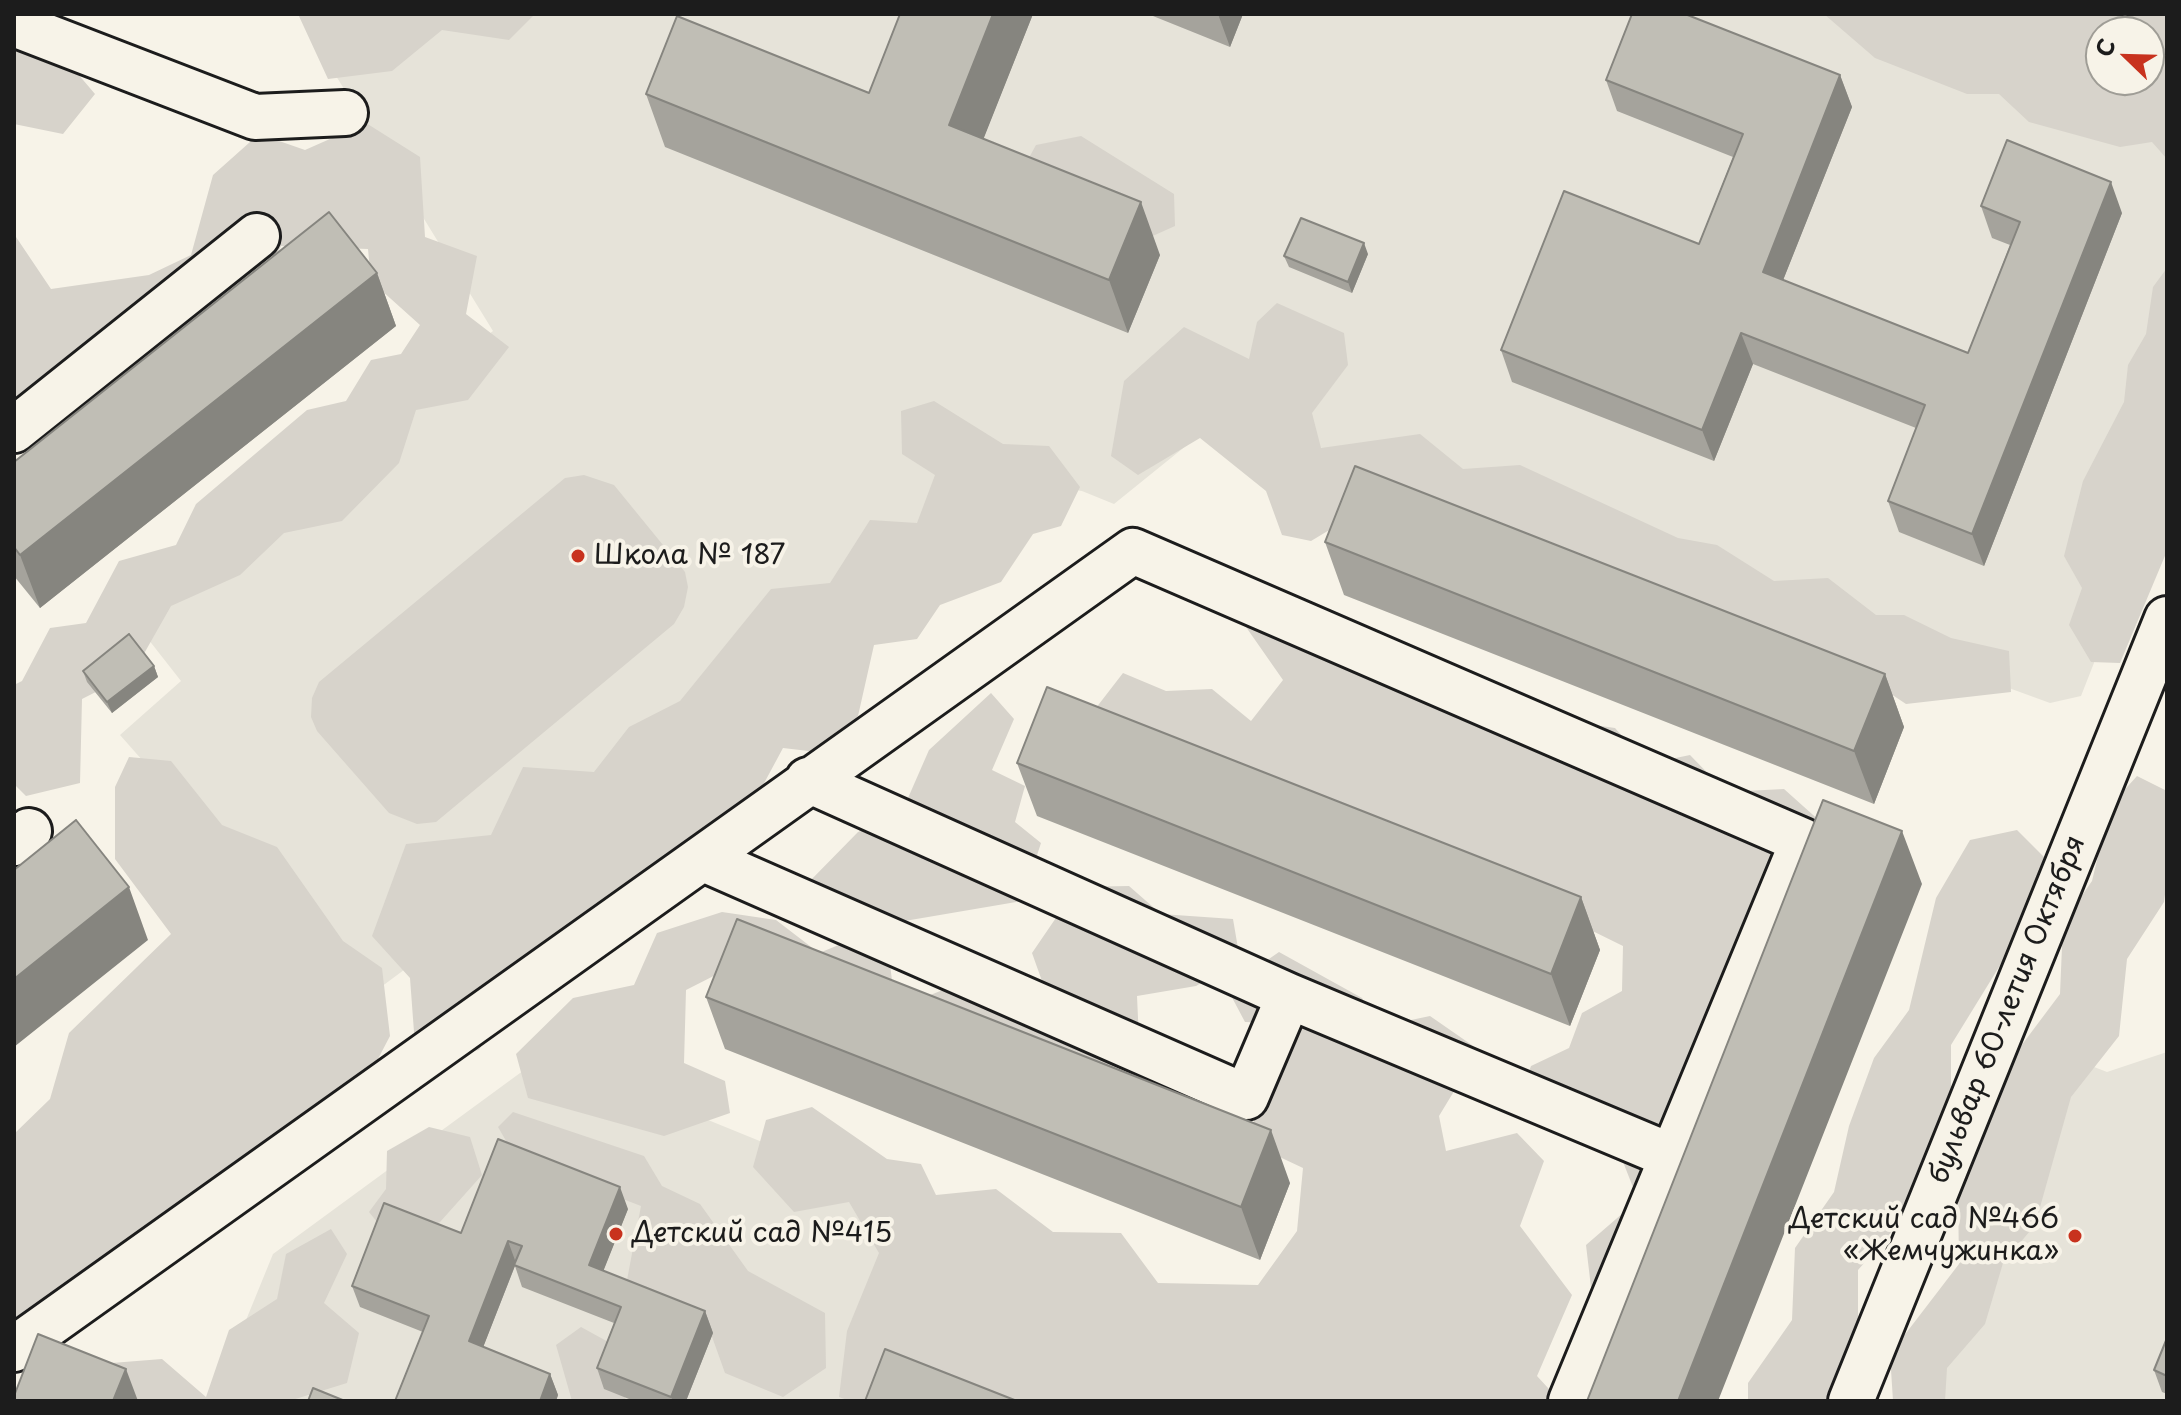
<!DOCTYPE html>
<meta charset="utf-8">
<style>
body{margin:0}
#map{position:relative;width:2181px;height:1415px;overflow:hidden;background:#f7f3e8;font-family:"Playpen Sans",sans-serif}
canvas{display:block}
.frame{position:absolute;inset:0;border:16px solid #1c1c1c;pointer-events:none}
.north{position:absolute;left:2085px;top:16px;width:80px;height:80px;box-sizing:border-box;background:#f7f3e8;border:2px solid #9f9d96;border-radius:50%;rotate:293deg;font-size:22px;font-weight:700;line-height:32px;text-align:center;color:#1c1c1c}
.north::after{content:'';display:block;margin:auto;width:28px;height:36px;background:#c8321e;clip-path:polygon(50% 0,100% 100%,50% 72%,0 100%)}
</style>
<div id="map">
<canvas width="2181" height="1415"></canvas>
<div class="frame"></div>
<div class="north">С</div>
</div>
<script>
const context = document.querySelector('canvas').getContext('2d');
context.lineJoin = 'round';
function fill(path, color) { context.fillStyle = color; context.fill(path, 'evenodd'); }
const shape = rows => new Path2D(rows.map(r => 'M' + r).join(''));
function trace(path, color, width, dash) { context.strokeStyle = color; context.lineWidth = width; context.lineCap = dash ? 'butt' : 'round'; context.setLineDash(dash || []); context.stroke(path); }
function write(font, color, halo, rows, align = 'center') {
  context.font = font + ' "Playpen Sans",sans-serif'; context.lineWidth = 8; context.setLineDash([]); context.textBaseline = 'middle'; context.strokeStyle = halo; context.fillStyle = color; for (const [text, x, y, turn = 0] of rows) {
    context.save(); context.translate(x, y); context.rotate((+turn || 0) * Math.PI / 180); context.textAlign = isNaN(turn) ? turn : align; if (halo) context.strokeText(text, 0, 0); context.fillText(text, 0, 0); context.restore();
  }
}
fill(shape([
 [379,14,1875,14,2167,126,2167,477,2081,696,2050,703,1395,464,1213,424,1114,504,1082,491,1056,487,358,1004,120,735,181,681,123,607,493,331,325,58],
 [2167,1052,2167,1401,1915,1401,2058,1053,2107,1072],
 [546,1054,939,1214,861,1401,213,1401,273,1254]
]), '#e6e3d9');
fill(shape([
 [298,14,535,14,509,40,442,30,392,71,328,79],
 [1824,14,2167,14,2167,159,2152,142,2120,147,2029,122,1999,94,1967,94,1875,58],
 [2149,32,2149,80,2101,80,2101,32],
 [14,51,61,54,95,94,63,134,14,124],
 [366,123,420,157,425,237,477,256,466,314,509,347,468,400,416,410,399,463,342,521,284,533,240,575,171,606,133,673,82,699,80,783,26,796,14,784,14,685,22,681,50,628,86,623,119,561,176,545,196,504,307,410,346,401,371,360,401,354,420,325,371,281,368,249,281,246,254,301,52,445,31,394,14,405,14,234,51,289,149,275,191,255,213,175,259,134,305,150],
 [1081,136,1174,194,1175,226,1146,239,1025,165,1036,145],
 [2167,268,2167,551,2120,663,2091,662,2069,625,2082,588,2064,556,2083,481,2124,402,2128,365,2146,334,2153,287],
 [1277,303,1344,333,1348,365,1312,413,1321,448,1420,434,1463,469,1520,465,1678,538,1717,545,1774,581,1828,578,1876,615,1904,615,1951,638,2009,651,2011,692,1906,704,1867,678,1381,499,1311,541,1282,535,1266,491,1200,438,1138,475,1111,456,1124,381,1184,327,1249,359,1257,322],
 [934,401,1003,444,1049,446,1080,487,1061,526,1033,534,1001,582,940,605,917,639,874,645,858,716,817,752,783,748,755,800,515,988,479,1050,416,1059,410,978,372,936,406,844,491,835,523,767,594,772,629,727,680,701,771,589,830,583,870,520,917,523,935,475,902,454,901,411],
 [584,475,614,485,685,572,688,587,684,607,674,624,436,822,417,824,389,813,317,731,311,717,312,698,319,682,565,478],
 [1278,593,1316,603,1358,642,1411,659,1438,708,1494,733,1548,703,1587,724,1615,728,1647,764,1690,755,1726,792,1784,789,1822,823,1580,1364,1578,1324,1592,1296,1586,1245,1638,1200,1616,1144,1561,1136,1516,1108,1531,1066,1569,1048,1582,1013,1622,991,1623,946,1489,880,1089,717,1123,673,1166,691,1212,689,1251,721,1283,680,1246,627],
 [991,693,1014,719,992,770,1025,786,1015,822,1041,843,1022,901,887,924,807,884,858,832,901,814,929,750],
 [129,757,171,761,222,825,277,847,343,941,382,968,390,1036,347,1118,224,1209,179,1202,139,1266,14,1326,14,1134,50,1099,69,1033,171,934,115,859,115,787],
 [2137,776,2167,791,2167,880,2164,902,2127,959,2119,1036,2071,1097,2035,1225,2003,1263,1985,1324,1947,1368,1945,1401,1893,1401,1890,1354,1959,1264,1958,1193,2015,1054,2060,994,2063,923,2092,881,2110,806],
 [2017,830,2044,857,2023,928,1951,1045,1951,1106,1910,1211,1858,1270,1858,1339,1835,1401,1748,1401,1748,1383,1792,1320,1795,1248,1834,1192,1849,1126,1874,1058,1909,1010,1936,898,1970,840],
 [1129,886,1161,914,1233,919,1240,960,1196,986,1137,996,1139,1040,1196,1087,1175,1107,923,998,955,985,1047,995,1032,953,1077,887],
 [722,912,776,920,819,953,851,940,889,956,894,997,757,954,686,990,684,1063,725,1081,730,1113,664,1136,528,1098,516,1054,573,998,634,985,657,933],
 [1279,952,1362,998,1378,1027,1430,1016,1479,1050,1439,1116,1446,1151,1517,1133,1544,1161,1520,1226,1572,1295,1537,1376,1560,1401,850,1401,839,1397,847,1331,879,1253,849,1202,794,1212,753,1167,766,1120,812,1107,887,1159,921,1164,936,1195,996,1189,1053,1232,1121,1233,1158,1283,1258,1285,1297,1231,1303,1168,1250,1143,1272,1023,1245,1022,1227,988],
 [513,1112,644,1156,662,1186,700,1204,748,1271,825,1313,826,1368,783,1397,725,1373,706,1320,627,1280,641,1206,516,1158,498,1127],
 [429,1127,470,1137,482,1175,440,1222,395,1244,369,1212,386,1189,387,1151],
 [331,1229,347,1254,324,1303,359,1333,347,1383,289,1401,107,1401,99,1364,162,1359,206,1397,229,1330,277,1299,286,1254],
 [581,1327,612,1344,626,1401,572,1401,556,1345]
]), '#d7d3cb');
const minor = shape([
 [14,24,255,117,345,113],
 [14,430,257,236],
 [808,780,1289,996,1673,1157],
 [14,843,29,831],
 [704,859,1246,1097,1289,996],
 [14,1349,1133,551,1803,841,1571,1401],
 [1851,1401,2167,619]
]);
trace(minor, '#1c1c1c', 50);
trace(minor, '#f7f3e8', 44);
fill(shape([
 [1033,14,983,139,1160,255,1128,333,665,147,646,94,869,93],
 [1148,14,1243,14,1230,47],
 [1840,75,1852,107,1783,280,1968,353,2010,245,1992,238,1981,206,2122,213,1984,566,1899,532,1888,501,1916,428,1753,364,1714,461,1512,382,1501,350,1699,244,1733,157,1617,111,1606,80],
 [1368,254,1352,293,1289,267,1284,256],
 [377,273,396,326,40,608,14,576,14,462],
 [1325,542,1885,674,1904,727,1874,804,1344,595],
 [154,666,158,677,112,713,87,682,83,671],
 [1017,763,1581,897,1600,950,1570,1026,1037,816],
 [706,997,1290,1183,1260,1260,725,1049],
 [628,1209,603,1271,705,1311,713,1333,686,1401,634,1401,604,1389,597,1368,614,1323,522,1287,515,1266,483,1347,550,1374,558,1395,556,1401,395,1401,423,1332,360,1307,352,1286,461,1233],
 [2167,1338,2167,1394,2162,1392,2154,1370]
]), '#a5a39c');
fill(shape([
 [993,14,1033,14,968,178,949,125],
 [1218,14,1243,14,1230,47],
 [1840,75,1852,107,1774,303,1763,272],
 [2111,182,2122,213,1984,566,1972,534],
 [1141,202,1160,255,1128,333,1109,280],
 [1364,243,1368,254,1352,293,1348,282],
 [377,273,396,326,40,608,20,555],
 [1741,333,1753,364,1714,461,1702,430],
 [154,666,158,677,112,713,107,702],
 [1885,674,1904,727,1874,804,1854,751],
 [1902,831,1922,884,1718,1401,1678,1401],
 [129,887,148,940,14,1047,14,979],
 [1581,897,1600,950,1570,1026,1551,974],
 [1271,1130,1290,1183,1260,1260,1241,1207],
 [620,1187,628,1209,597,1287,589,1265],
 [508,1241,516,1263,477,1363,469,1341],
 [705,1311,713,1333,686,1401,673,1401,671,1397],
 [126,1369,138,1401,113,1401],
 [550,1374,558,1395,556,1401,540,1401]
]), '#86857f');
const building = shape([
 [900,14,993,14,949,125,1141,202,1109,280,646,94,677,16,869,93,900,14],
 [1632,14,1685,14,1840,75,1763,272,1968,353,2020,222,1981,206,2007,140,2111,182,1972,534,1888,501,1925,405,1741,333,1702,430,1501,350,1564,191,1699,244,1743,134,1606,80,1632,14],
 [329,212,377,273,20,555,14,547,14,462,329,212],
 [1301,218,1364,243,1348,282,1284,256,1301,218],
 [1355,466,1885,674,1854,751,1325,542,1355,466],
 [129,634,154,666,107,702,83,671,129,634],
 [1047,687,1581,897,1551,974,1017,763,1047,687],
 [1823,800,1902,831,1678,1401,1587,1401,1823,800],
 [76,820,129,887,14,979,14,870,76,820],
 [737,919,1271,1130,1241,1207,706,997,737,919],
 [498,1139,620,1187,589,1265,705,1311,671,1397,597,1368,621,1307,514,1265,522,1246,508,1241,469,1341,550,1374,540,1401,395,1401,429,1316,352,1286,384,1203,461,1233,498,1139],
 [38,1334,126,1369,113,1401,14,1401,14,1396,38,1334],
 [2167,1338,2167,1376,2154,1370,2167,1338],
 [885,1349,1017,1401,865,1401,885,1349],
 [313,1388,345,1401,308,1401,313,1388]
]);
fill(building, '#c0beb5');
trace(building, '#86857f', 2);
for (const [x, y, r, color] of [
 [578,556,8,"#c8321e"],
 [616,1234,8,"#c8321e"],
 [2075,1236,8,"#c8321e"]
]) { const dot = new Path2D(); dot.arc(x, y, r, 0, 2 * Math.PI); context.fillStyle = color; context.fill(dot); trace(dot, '#f7f3e8', 3); }
write('28px', '#1c1c1c', '#f7f3e8', [
 ["Школа № 187",594,556],
 ["Детский сад №466",2059,1220,"right"],
 ["«Жемчужинка»",2059,1252,"right"],
 ["Детский сад №415",632,1234]
], 'left');
write('28px', '#1c1c1c', '#f7f3e8', [
 ["бульвар 60-летия Октября",2008,1010,-68]
]);
</script>
